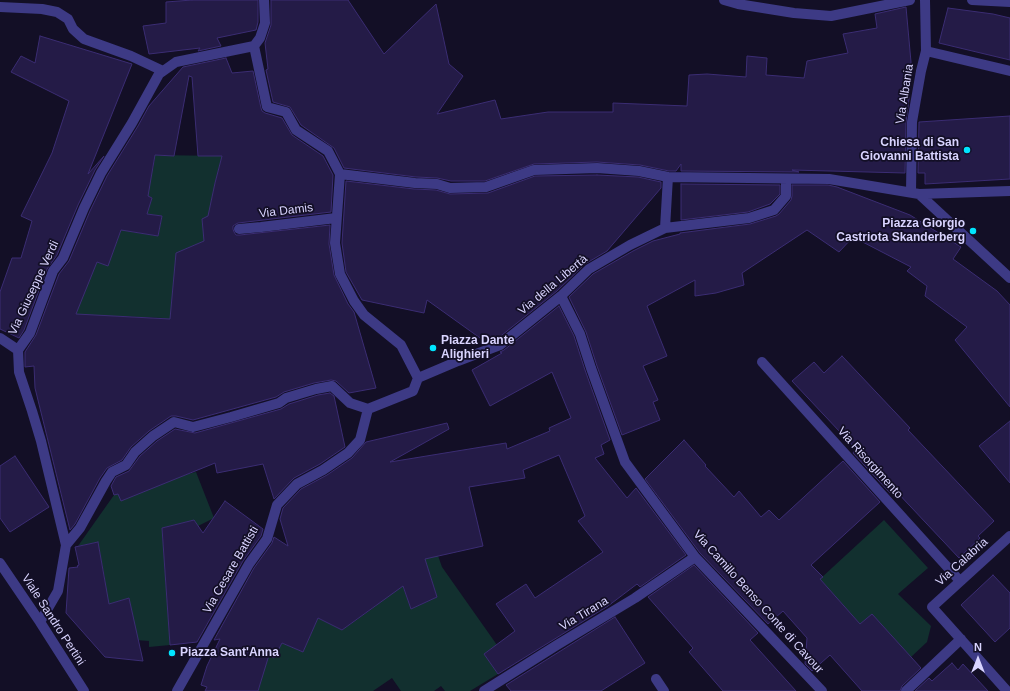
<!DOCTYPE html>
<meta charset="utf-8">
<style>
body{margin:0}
#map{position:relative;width:1010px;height:691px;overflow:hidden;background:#130f26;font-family:Arial,sans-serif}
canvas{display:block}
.north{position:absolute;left:958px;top:639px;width:40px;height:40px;-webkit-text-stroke:3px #130f26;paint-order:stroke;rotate:0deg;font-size:11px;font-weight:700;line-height:16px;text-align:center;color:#d9d4ff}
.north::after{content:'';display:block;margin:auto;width:14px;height:18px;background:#d9d4ff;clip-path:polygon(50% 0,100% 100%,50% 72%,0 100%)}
</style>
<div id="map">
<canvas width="1010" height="691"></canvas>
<div class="north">N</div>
</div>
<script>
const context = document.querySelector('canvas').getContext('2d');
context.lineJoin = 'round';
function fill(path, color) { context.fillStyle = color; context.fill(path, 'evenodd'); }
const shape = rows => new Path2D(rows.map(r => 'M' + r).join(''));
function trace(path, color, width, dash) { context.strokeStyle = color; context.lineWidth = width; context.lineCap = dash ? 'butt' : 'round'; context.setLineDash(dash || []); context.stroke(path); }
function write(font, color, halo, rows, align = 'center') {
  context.font = font + ' Arial,sans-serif'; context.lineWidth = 3.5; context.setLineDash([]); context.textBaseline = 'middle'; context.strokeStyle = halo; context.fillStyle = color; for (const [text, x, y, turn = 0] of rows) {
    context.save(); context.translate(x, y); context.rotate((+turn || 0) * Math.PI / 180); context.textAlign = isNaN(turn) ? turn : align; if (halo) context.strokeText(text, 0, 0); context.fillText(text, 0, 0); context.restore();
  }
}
fill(shape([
 [155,155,222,156,215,183,183,351,163,318,116,316,76,325,77,307,97,262,108,265,122,228,133,232,158,236,162,216,147,214,152,198,135,191,143,165,153,169],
 [196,472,214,518,198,526,194,520,162,528,170,645,149,647,149,641,109,638,109,623,133,618,129,598,106,605,105,580,98,542,78,546,114,495,184,475],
 [884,520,928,568,898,594,931,626,927,642,911,657,872,614,860,624,820,579],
 [430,533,442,567,497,645,484,654,498,674,470,691,445,691,441,686,434,691,401,691,392,678,373,691,258,691,261,681,236,675,264,653,274,658,282,643,303,652,318,618,342,630,373,608,402,584,411,609,437,597,424,557]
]), '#12302f');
const building = shape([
 [192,0,258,0,258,22,256,30,217,38,221,46,198,51,200,48,149,54,143,26,166,23,166,2,192,0],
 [271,0,348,0,384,54,436,4,449,64,463,76,437,114,495,100,501,119,548,112,613,112,613,103,687,106,689,75,707,74,746,77,747,56,767,58,766,75,804,78,807,61,848,53,843,34,877,28,875,14,906,7,911,62,909,99,906,122,905,173,792,170,799,172,681,171,681,164,676,171,669,171,640,165,597,162,534,164,485,181,451,181,437,178,416,177,344,168,334,148,301,125,290,107,273,102,266,70,268,69,265,43,271,25,271,0],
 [948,8,993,14,1010,18,1010,60,939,43,948,8],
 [40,36,132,64,88,174,104,156,95,170,78,205,57,255,47,269,24,330,19,338,0,329,0,292,12,258,21,258,32,221,21,216,52,153,69,101,11,72,21,56,35,63,40,36],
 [226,58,232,73,253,71,261,108,262,111,265,113,282,118,292,135,323,156,333,175,331,212,238,223,236,224,233,226,233,229,234,232,236,235,240,235,330,225,329,244,334,275,348,304,354,312,376,388,349,393,336,381,331,380,314,383,284,392,276,397,193,420,176,416,171,416,149,431,131,447,122,460,107,468,100,478,75,524,70,530,35,388,34,366,25,367,25,352,36,335,59,274,69,261,90,211,107,176,138,126,149,106,183,67,226,58],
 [189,76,192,77,198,156,222,156,215,183,208,216,202,219,204,241,176,253,170,319,76,314,97,262,108,266,121,230,158,236,162,216,147,214,152,198,148,196,155,155,174,156,189,76],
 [1010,116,1010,179,925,184,925,173,918,173,919,122,1010,116],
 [597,175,638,177,661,182,661,188,607,251,585,264,557,291,497,339,487,343,427,300,424,313,362,300,346,272,342,243,346,181,414,189,436,190,450,194,488,193,535,176,597,175],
 [681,184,780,185,780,194,770,204,748,212,681,220,681,184],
 [792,185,828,185,837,187,910,215,961,247,953,259,997,291,1010,305,1010,407,955,340,967,327,925,296,927,286,907,271,911,267,853,237,839,252,807,230,742,273,744,285,716,293,695,296,695,280,647,306,667,356,643,366,658,400,653,402,660,420,622,435,597,366,586,332,569,297,593,274,633,251,653,241,680,234,680,233,750,224,776,216,779,214,791,200,792,196,792,185],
 [559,306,574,336,585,370,610,440,601,445,604,454,595,458,627,498,636,488,686,555,640,587,637,584,608,606,498,674,484,654,515,631,496,604,526,584,535,598,603,552,578,521,585,516,559,455,523,470,525,478,469,487,483,546,425,559,437,597,411,609,403,586,342,630,318,618,303,652,282,643,274,658,269,655,258,691,205,691,207,687,201,685,207,666,220,639,214,640,254,568,272,543,274,537,288,546,280,519,283,508,301,489,327,475,352,458,366,442,447,423,449,429,390,462,506,443,507,449,550,431,549,428,571,418,552,372,490,406,472,370,502,353,500,352,504,350,559,306],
 [842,356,910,428,908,430,994,521,978,536,980,538,959,558,894,489,890,493,853,453,856,449,792,381,814,362,824,373,842,356],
 [330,393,334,396,345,447,320,464,294,478,274,499,263,464,217,473,215,463,121,501,118,494,114,495,111,486,116,477,129,471,140,456,157,441,175,429,195,433,281,409,289,404,318,395,330,393],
 [1010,421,1010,483,979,446,1010,421],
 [684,440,706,465,705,466,734,497,739,491,761,517,769,510,779,520,843,461,880,502,811,565,823,577,820,579,860,624,872,614,921,668,902,686,900,691,862,691,830,655,812,671,805,664,807,638,783,611,768,624,700,553,645,479,684,440],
 [15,456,49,507,10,532,0,518,0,466,15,456],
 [225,501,263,529,261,536,243,561,197,642,170,645,162,528,194,520,203,533,225,501],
 [98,542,109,604,129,598,143,661,105,657,66,613,69,568,78,567,77,566,79,565,75,547,98,542],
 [694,565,758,633,750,640,796,691,723,691,689,652,693,648,648,597,694,565],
 [993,575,1010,593,1010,628,995,642,961,605,993,575],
 [615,617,645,663,601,691,511,691,506,685,615,617],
 [952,663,958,670,963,664,988,691,915,691,929,678,932,681,952,663]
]);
fill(building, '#241b47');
trace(building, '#3b2d73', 1);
trace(shape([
 [724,0,738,4,794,13,831,16,910,0],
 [972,0,1010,2],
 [0,7,42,9,57,12,68,19,73,29,84,39,131,56,163,71],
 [254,46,267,107,286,112,296,130,328,151,340,174,335,243,340,274,354,301,364,315,401,345,418,378],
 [254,46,260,38,265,23,264,0],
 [926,51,1010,71],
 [340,174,415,183,437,184,450,188,486,187,534,170,597,168,639,171,668,177,829,179,919,194,1010,191],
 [911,192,912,122,921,71,926,51,925,0],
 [919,194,1010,278],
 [665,228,749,218,774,210,786,196,786,179],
 [239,229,261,227,336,218],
 [561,296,580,334,591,368,625,462,695,557,822,691],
 [0,338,18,350],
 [762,362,960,581],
 [66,545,80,528,106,481,112,472,126,465,135,452,153,436,174,422,193,427,231,417,279,403,286,398,316,389,332,386,350,403,368,409],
 [0,563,40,622,84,691],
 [40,622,58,591,66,545,41,441,32,411,19,372,18,350,30,333,53,271,63,258,84,208,101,173,132,123,159,74,176,62,254,46],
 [656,679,664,691],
 [177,691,249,564,267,539,277,505,297,484,323,470,348,453,360,440,368,409,413,391,418,378,458,361,500,345,561,296,589,269,630,245,665,228,668,177],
 [484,691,557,645,635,598,695,557],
 [906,691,961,639],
 [1007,691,932,607,1010,536]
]), '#3d3a85', 10);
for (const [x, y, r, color] of [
 [967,150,4,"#00e5ff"],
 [973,231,4,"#00e5ff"],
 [433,348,4,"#00e5ff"],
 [172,653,4,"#00e5ff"]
]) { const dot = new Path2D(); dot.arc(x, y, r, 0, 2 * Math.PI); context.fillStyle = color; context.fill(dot); trace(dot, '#130f26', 1.5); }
write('12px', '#d9d4ff', '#130f26', [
 ["Via Albania",905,94,-81],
 ["Via Damis",286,211,-7],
 ["Via della Libertà",553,285,-40],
 ["Via Giuseppe Verdi",34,288,-65],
 ["Via Risorgimento",870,463,48],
 ["Via Calabria",962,562,-42],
 ["Via Cesare Battisti",231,570,-60],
 ["Via Camillo Benso Conte di Cavour",758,602,48],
 ["Via Tirana",584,614,-31],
 ["Viale Sandro Pertini",53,620,57]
]);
write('bold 12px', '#d9d4ff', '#130f26', [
 ["Chiesa di San",959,143],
 ["Giovanni Battista",959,157],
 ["Piazza Giorgio",965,224],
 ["Castriota Skanderberg",965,238],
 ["Piazza Dante",441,341,"left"],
 ["Alighieri",441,355,"left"],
 ["Piazza Sant'Anna",180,653,"left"]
], 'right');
</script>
